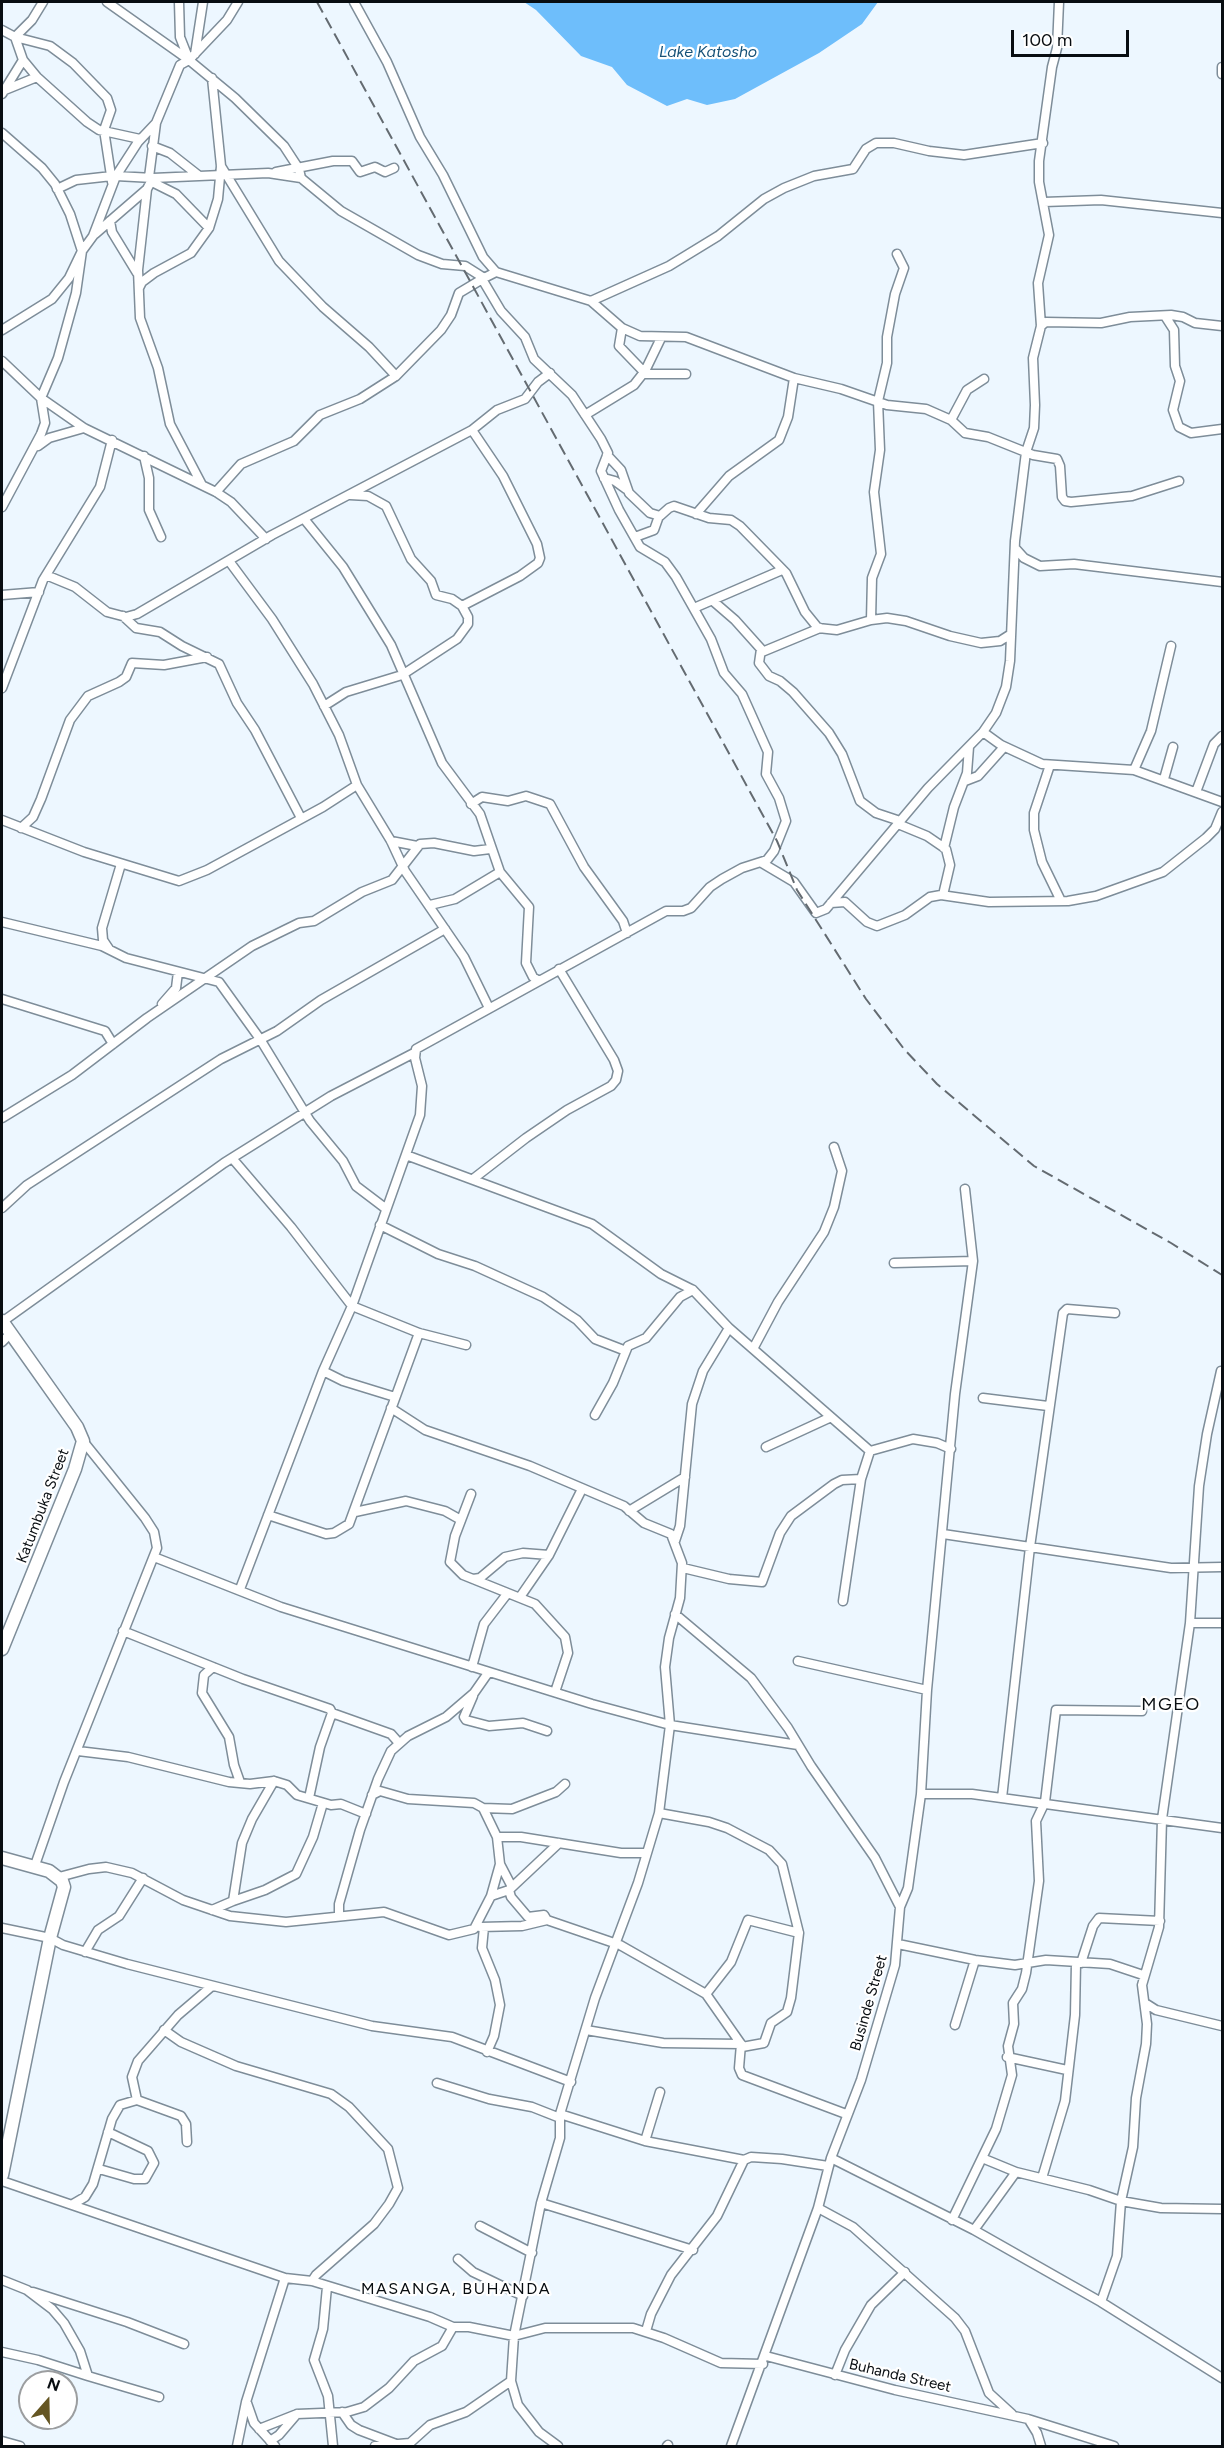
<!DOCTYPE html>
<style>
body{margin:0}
#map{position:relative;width:1224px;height:2448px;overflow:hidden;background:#edf7ff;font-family:Figtree,sans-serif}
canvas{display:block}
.frame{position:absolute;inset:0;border:3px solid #080d11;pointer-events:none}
.north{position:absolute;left:18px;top:2370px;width:60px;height:60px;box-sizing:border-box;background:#fff;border:2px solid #9c9ea0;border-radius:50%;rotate:20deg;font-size:16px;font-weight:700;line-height:24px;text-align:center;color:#080d11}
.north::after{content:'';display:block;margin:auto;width:21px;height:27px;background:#655623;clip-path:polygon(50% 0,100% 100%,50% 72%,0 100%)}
.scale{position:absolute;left:1011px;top:30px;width:118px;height:27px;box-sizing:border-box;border:3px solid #080d11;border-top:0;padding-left:8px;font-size:18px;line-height:21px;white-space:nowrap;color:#080d11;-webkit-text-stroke:4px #fff;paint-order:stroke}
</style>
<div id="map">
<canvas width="1224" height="2448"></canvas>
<div class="frame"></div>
<div class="north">N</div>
<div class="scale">100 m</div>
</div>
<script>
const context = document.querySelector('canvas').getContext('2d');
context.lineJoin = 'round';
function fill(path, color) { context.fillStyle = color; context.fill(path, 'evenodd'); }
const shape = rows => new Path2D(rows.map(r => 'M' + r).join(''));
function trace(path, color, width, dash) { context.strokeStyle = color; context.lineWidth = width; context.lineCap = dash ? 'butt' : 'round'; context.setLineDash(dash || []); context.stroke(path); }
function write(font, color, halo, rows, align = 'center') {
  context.font = font + ' Figtree,sans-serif'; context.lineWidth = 4.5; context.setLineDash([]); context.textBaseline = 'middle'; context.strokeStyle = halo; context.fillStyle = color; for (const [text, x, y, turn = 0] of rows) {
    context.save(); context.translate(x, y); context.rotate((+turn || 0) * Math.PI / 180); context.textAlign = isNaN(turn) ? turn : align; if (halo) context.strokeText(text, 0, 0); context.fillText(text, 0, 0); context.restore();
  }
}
fill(shape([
 [524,2,878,2,862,24,819,53,735,99,707,105,687,99,667,106,627,85,612,67,581,56,536,10]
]), '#6ebefb');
const minor = shape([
 [43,2,32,20,15,37,50,46,73,63,107,98,111,110,104,130,112,182],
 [107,2,189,60,235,98,284,146,299,169,301,178],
 [354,2,387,62,420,137,443,175,483,257,496,272,591,301,622,328,640,336,686,337,794,378,841,389,887,405,926,409,951,420,965,433,988,437,1033,455,1057,459,1060,466,1062,497,1065,501,1071,502,1132,496,1179,481],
 [2,30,15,37,23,60,37,77,87,122,99,130,140,139],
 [195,54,203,2],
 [189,60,227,20,238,2],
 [1222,67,1222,74],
 [5,90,37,77],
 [2,94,23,60],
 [2,133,42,168,55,184,70,214,82,251,69,278,52,299,2,330],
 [152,146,170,153,198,175],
 [221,166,279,261,323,307,369,347,396,376],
 [276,172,333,161,352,161,360,172,375,167,385,172,394,168],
 [116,176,153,178,268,173,301,178,341,211,418,255,442,264,465,266,484,278,496,272],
 [149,177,156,123],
 [153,178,147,189,138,270,140,318,158,368,170,424,201,483],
 [152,182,176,194,209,228],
 [57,189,76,180,112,176],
 [1044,202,1101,200,1222,213],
 [110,221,112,232,137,273],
 [95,234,147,189],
 [139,288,142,282,154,273,191,253,209,228,218,199,221,166,212,78],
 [591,301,669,266,718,236,764,199,784,188,814,176,853,169,866,149,876,143,894,143,929,151,964,155,1043,143],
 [1165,316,1174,330,1175,366,1180,381,1173,410,1179,427,1191,433,1222,429],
 [1041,326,1046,322,1101,323,1130,317,1171,315,1183,317,1195,323,1222,326],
 [622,328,619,346,644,372],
 [2,361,41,398,84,428,216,492,231,502,266,539],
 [643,374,686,374],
 [585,415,634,385,645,371,661,338],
 [951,420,967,390,984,379],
 [38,446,49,438,84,428],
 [607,455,621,470,629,493,650,513,660,516,669,508,674,506,709,518,731,520,740,526,786,573,805,612,818,628,837,630,871,620,887,618,906,621,950,636,981,643,1000,641,1011,634],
 [144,456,149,478,149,510,161,537],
 [604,478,615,481,626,489],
 [216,492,241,464,294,441,320,415,360,399,396,376,441,330,451,315,459,293,484,278],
 [2,507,41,434,45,423,41,398,58,358,76,293,82,251,93,236,116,176,138,142,156,123,180,65,189,60,180,37,179,2],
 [696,514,729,476,779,440,788,417,794,378],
 [305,520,343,567,391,645,442,763,480,814,500,872,529,907,526,963,533,977,539,981],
 [635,537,654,530,659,516],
 [1015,548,1024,558,1040,566,1074,564,1222,582],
 [229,561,272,619,313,684,339,735,357,785,391,841,405,871,464,957,489,1008],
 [46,575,75,587,107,612,126,617,137,614,272,535,472,430,497,410,525,399,538,382,550,373],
 [2,595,39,592],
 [713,601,735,620,761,649,759,663,769,676,780,681,793,692,829,733,842,754,860,801,876,813,900,821],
 [462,606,520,576,538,563,540,558,537,544,503,476,472,430],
 [694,608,782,570],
 [123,616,136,628,160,632,182,646,219,664,237,703,255,730,301,818],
 [871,620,872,578,881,554,874,492,880,450,878,401,887,363,887,337,895,294,904,268,897,254],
 [762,652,820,628],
 [2,688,43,580,100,487,112,440],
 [324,706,346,692,402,675,457,639,468,624,468,617,462,606,452,599,436,595,431,581,411,559,386,506,368,496,350,495],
 [983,732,1001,745,1042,764,1134,770,1222,802],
 [1050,765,1034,813,1034,830,1042,862,1061,901],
 [1134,770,1151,731,1171,646],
 [1164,779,1173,747],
 [965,781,978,776,1004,747],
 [1196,792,1214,744,1222,736],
 [471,804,482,797,508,801,526,796,550,804,584,867,623,921,627,933],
 [2,820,84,852,179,881,207,870,323,807,357,785],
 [898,824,927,836,946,849,950,865,943,895],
 [21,828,33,817,41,799,70,720,88,696,119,682,126,677,132,663,164,665,207,657],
 [391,841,417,846],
 [944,848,954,807,967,773,969,747],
 [762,863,794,882,816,913,826,909,928,788,983,732,996,713,1006,687,1010,661,1015,541,1026,452,1034,428,1035,405,1033,358,1041,326,1038,283,1049,235,1039,182,1039,161,1052,67,1057,48,1059,2],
 [831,903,845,902,867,922,877,926,905,915,930,897,941,895,989,902,1068,901,1096,896,1163,872,1206,838,1215,829,1222,812],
 [430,905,455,899,500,872],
 [2,922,102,946,126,958,219,982,260,1039,310,1121,343,1161,356,1186,385,1208],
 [109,949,103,940,102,928,121,864],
 [2,999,105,1031,113,1044],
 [162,1004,176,988,178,972],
 [2,1118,72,1075,147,1018,252,946,299,923,314,921,362,892,392,880,420,844,434,843,474,851,490,849],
 [406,1155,592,1224,661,1274,693,1290,729,1328,870,1451,861,1479,843,1601],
 [232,1158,291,1227,352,1306,419,1333,466,1345],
 [473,1179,526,1138,567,1110,611,1086,616,1080,618,1071,614,1060,559,969],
 [2,1208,27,1185,221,1059,277,1031,321,1000,445,929],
 [380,1225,438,1254,475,1266,543,1297,577,1320,595,1339,626,1351],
 [894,1263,973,1261],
 [2,1322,224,1163,331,1096,414,1053],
 [2,1342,10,1334],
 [753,1349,778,1302,824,1232,834,1207,842,1171,834,1147],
 [323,1371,343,1381,395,1397],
 [983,1398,1048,1406],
 [391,1408,425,1430,530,1466,624,1506,644,1523,671,1534,682,1563,680,1598,669,1638,665,1667,670,1725,659,1813,638,1883,595,1998,560,2114,560,2138,541,2203,514,2336,511,2381,518,2405,539,2432,558,2446],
 [595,1415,613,1383,628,1346,646,1338,680,1297,693,1290],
 [766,1447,829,1418],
 [870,1451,913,1439,937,1443,951,1449],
 [471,1494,455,1536,450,1562,463,1575,535,1604,565,1637,568,1653,555,1692],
 [629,1511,685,1477],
 [355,1512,406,1501,445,1511,461,1520],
 [268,1515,326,1534,334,1533,349,1524,419,1333],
 [943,1534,1171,1568,1222,1567],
 [675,1541,680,1526,692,1404,703,1371,729,1328],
 [154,1557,281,1607,592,1704,670,1725,798,1745],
 [683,1568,729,1579,762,1582,780,1533,791,1516,834,1484,842,1480,861,1479],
 [473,1579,480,1578,505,1557,523,1553,549,1555],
 [240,1589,323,1371,352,1306,420,1115,422,1086,415,1058,416,1049,666,911,683,911,691,908,710,887,722,879,742,868,767,860,774,851,786,821,779,798,766,774,768,752,742,694,724,673,711,639,676,577,665,562,640,547,619,510,601,471,608,453,601,439,572,395,534,359,525,337,501,311,482,279],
 [520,1597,549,1555,582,1489],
 [675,1614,751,1678,788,1728,811,1766,875,1858,900,1907,895,1965,861,2080,831,2158,818,2208,731,2446],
 [1190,1623,1222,1623],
 [123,1631,243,1679,330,1709,332,1713,320,1747,309,1798],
 [798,1661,927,1690],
 [213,1667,204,1675,202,1693,229,1737,234,1765,240,1782],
 [472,1667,484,1624,507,1594],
 [473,1696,464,1717,466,1720,489,1726,523,1723,547,1731],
 [332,1713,391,1734,399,1743],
 [78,1751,128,1757,229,1782,250,1784,274,1781,287,1785,297,1795,331,1805,341,1804,366,1814],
 [921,1794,972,1794,1222,1828],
 [372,1795,380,1791,408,1799,474,1803,483,1808,497,1837,521,1837,621,1853,647,1853],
 [1002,1798,1030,1547,1063,1313,1067,1309,1115,1313],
 [483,1808,512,1809,556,1792,565,1784],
 [659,1813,709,1822,727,1828,769,1850,782,1864,799,1933,791,1998,787,2012,771,2023,764,2043,742,2047],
 [497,1837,500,1864,512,1887],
 [34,1868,64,1782,157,1548,154,1532,145,1518,83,1441],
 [59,1877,89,1869,106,1867,132,1873,183,1900,230,1916,286,1922,384,1912,449,1935,474,1929,491,1896,509,1890,559,1843],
 [509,1890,511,1897,528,1917,544,1915,547,1920,620,1945,706,1994,741,2044,739,2068,742,2075,846,2114],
 [491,1896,500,1864],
 [233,1901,265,1890,296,1874,313,1837,323,1803],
 [900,1907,908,1888,921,1794,927,1690,955,1394,973,1261,965,1189],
 [212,1910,233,1901,242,1843,252,1819,274,1781],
 [339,1916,339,1904,360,1830,378,1779,391,1751,408,1736,446,1717,474,1693,488,1673],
 [480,1927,522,1926,547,1920],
 [484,1927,482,1948,495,1980,500,2005,494,2036,487,2052],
 [2,1928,50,1938,63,1945,127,1964,372,2026,452,2037,571,2082],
 [898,1944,975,1960,1015,1965,1046,1960,1110,1964,1143,1975],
 [85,1952,98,1930,119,1916,143,1878],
 [1081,1963,1093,1926,1099,1918,1160,1921],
 [706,1994,731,1962,748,1920,799,1933],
 [1145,2003,1156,2010,1222,2026],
 [955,2025,975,1960],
 [164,2030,181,2042,236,2066,331,2094,349,2107,388,2149,398,2188,389,2204,374,2224,316,2275,312,2281],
 [586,2030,663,2043,741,2044],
 [1007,2057,1067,2070],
 [437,2083,489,2099,532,2107,560,2118],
 [137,2100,132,2077,138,2061,178,2015,212,1986],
 [560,2114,645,2141,744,2160,751,2157,782,2159,828,2166],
 [645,2141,660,2092],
 [831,2158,974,2230,1101,2302,1222,2378],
 [982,2158,1016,2172,1089,2190,1121,2201,1161,2208,1222,2209],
 [99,2169,134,2179,145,2179,154,2163,148,2151,108,2132],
 [1042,2178,1065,2101,1075,2015,1076,1963],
 [2,2181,285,2278,312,2281,430,2317,453,2327,469,2327,514,2336,545,2328,633,2328,664,2338,721,2363,763,2364],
 [541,2203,693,2250],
 [73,2204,85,2197,93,2184,112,2119,120,2105,137,2100,181,2116,186,2124,187,2142],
 [818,2208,853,2227,955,2318,965,2331,989,2393,1012,2414],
 [952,2220,996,2129,1012,2075,1008,2046,1014,2024,1013,2003,1022,1989,1026,1973,1039,1881,1036,1821,1045,1802,1056,1710,1142,1711],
 [480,2226,532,2253],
 [974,2230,1016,2172],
 [458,2259,473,2272,523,2296],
 [2,2280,27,2290,52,2309,64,2323,80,2351,88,2376,159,2397],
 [327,2287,323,2329,314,2360,328,2396,333,2446],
 [33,2292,127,2322,184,2344],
 [1101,2302,1117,2256,1121,2201,1133,2147,1136,2098,1146,2044,1147,2024,1142,1985,1159,1927,1162,1819,1190,1623,1199,1486,1207,1434,1221,1371],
 [646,2331,651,2314,671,2275,717,2216,744,2160],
 [2,2352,38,2360,88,2376],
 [766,2356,895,2390,1028,2419,1114,2446],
 [835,2375,845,2350,871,2305,905,2272],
 [247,2403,254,2423,275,2446],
 [342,2412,351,2425,359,2430,396,2444],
 [1029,2420,1037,2433,1041,2446],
 [259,2429,297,2414,347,2412,364,2407,389,2388,414,2361,442,2346,453,2327],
 [2,2441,20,2446],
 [270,2441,279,2435,297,2414],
 [237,2446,246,2402,285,2278],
 [375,2446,410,2443,430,2425,466,2412,511,2381],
 [667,2446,668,2445]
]);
const secondary = shape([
 [2,1321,77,1427,83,1441,75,1469,2,1649],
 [2,1858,49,1871,62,1881,64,1887,50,1938,2,2175]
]);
trace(minor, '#7e8d99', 11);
trace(secondary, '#7e8d99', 15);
trace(minor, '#fff', 8);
trace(secondary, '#fff', 12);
trace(shape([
 [317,2,777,841,797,890,866,999,904,1049,937,1084,1034,1166,1171,1243,1222,1275]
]), '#646b71', 2, [12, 6]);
write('15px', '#080d11', '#fff', [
 ["Katumbuka Street",43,1506,-69],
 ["Businde Street",869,2003,-74],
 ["Buhanda Street",900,2376,13]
]);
write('italic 16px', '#155178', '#fff', [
 ["Lake Katosho",708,52]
]);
context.letterSpacing = '1.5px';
write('16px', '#080d11', '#fff', [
 ["MASANGA, BUHANDA",456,2289]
]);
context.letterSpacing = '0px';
context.letterSpacing = '1.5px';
write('18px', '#080d11', '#fff', [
 ["MGEO",1171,1705]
]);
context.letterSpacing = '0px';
</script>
